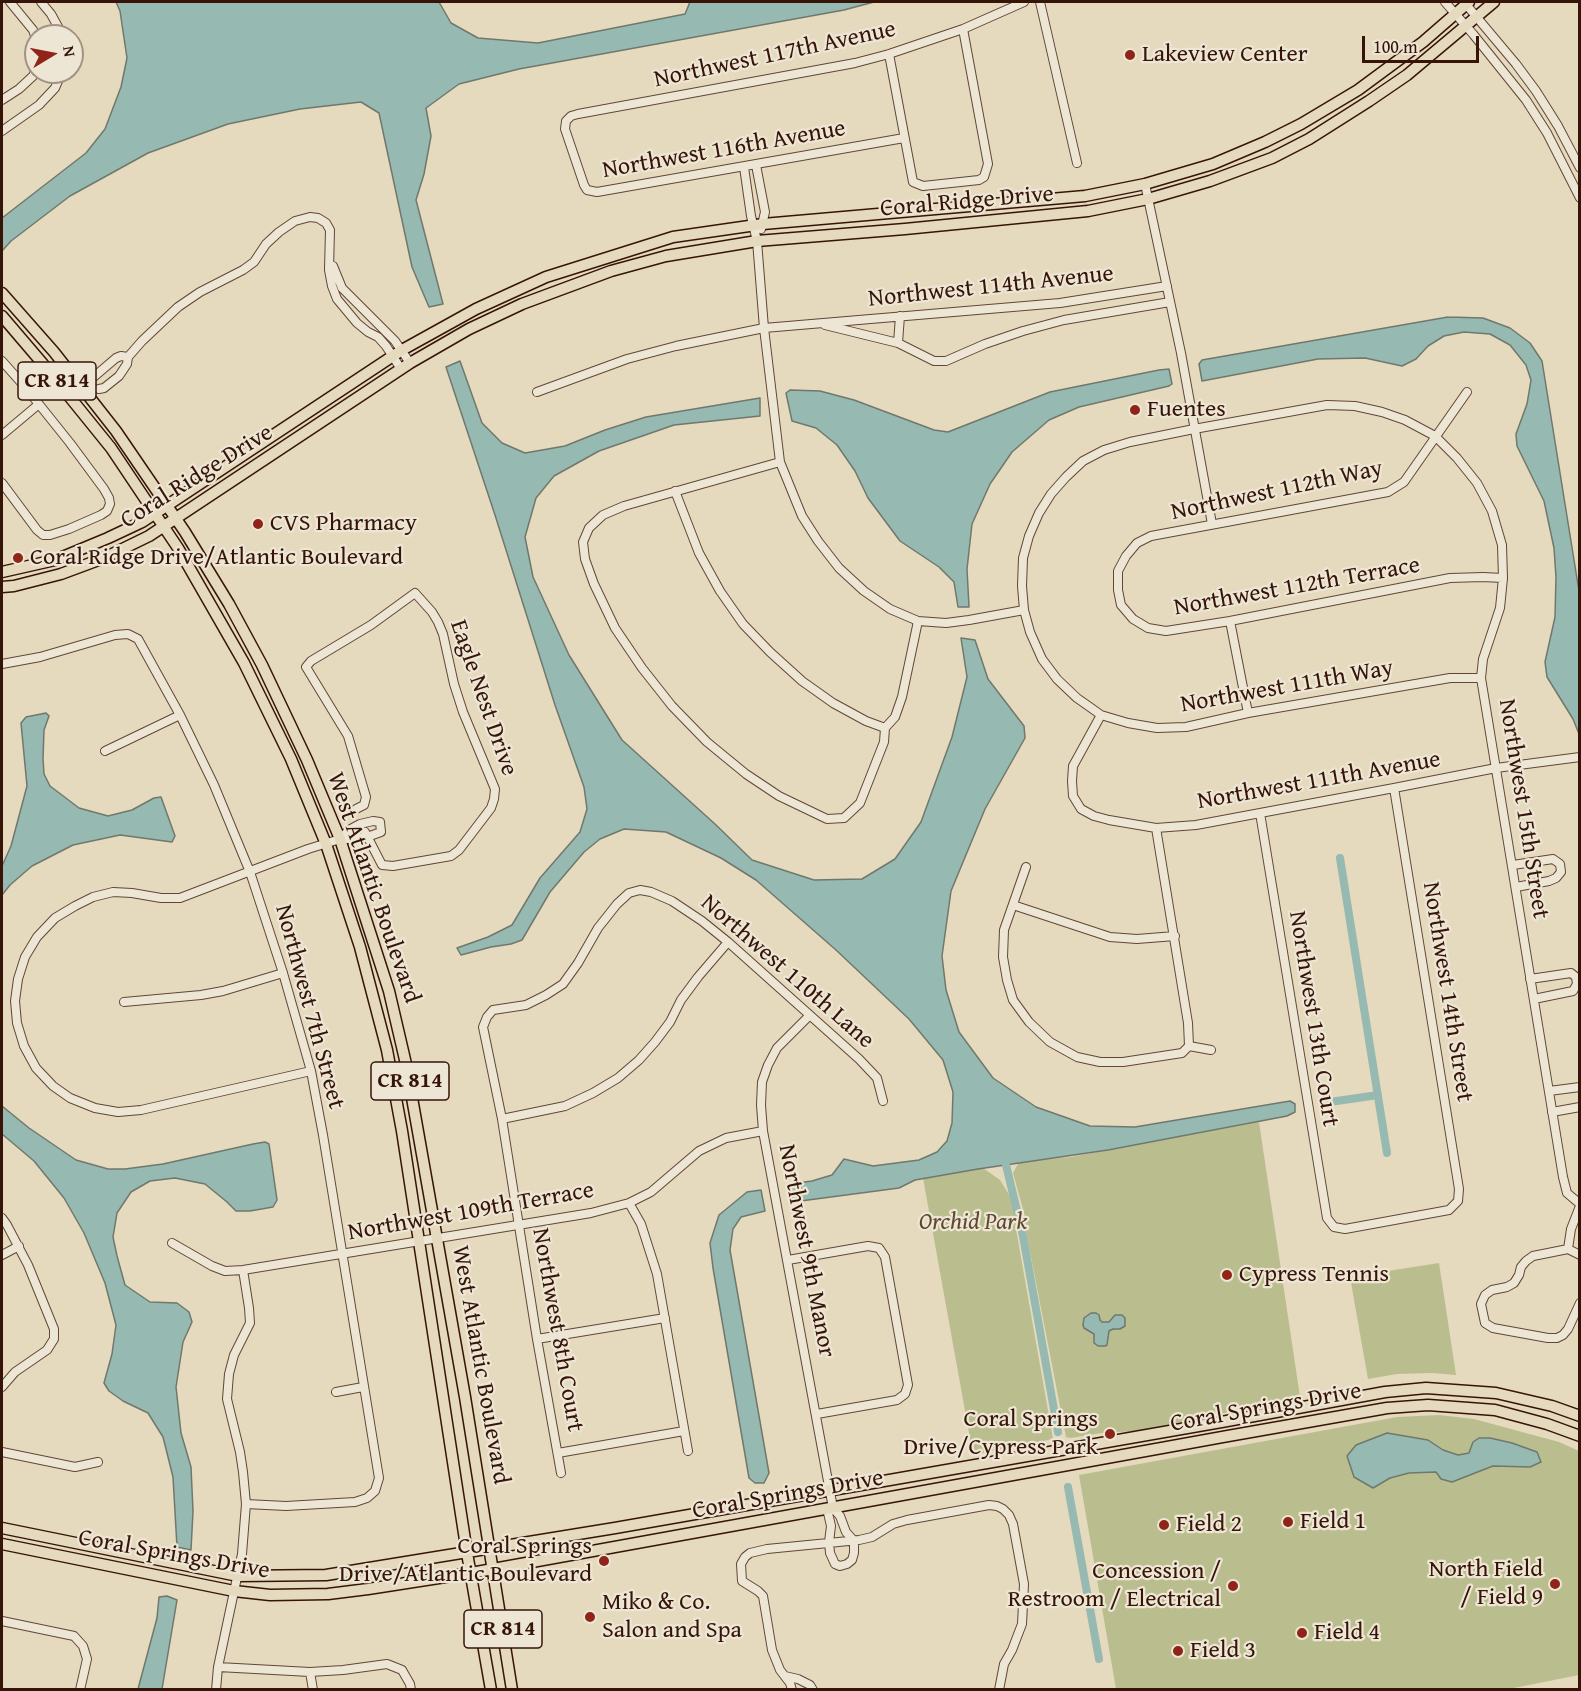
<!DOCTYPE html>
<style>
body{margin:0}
#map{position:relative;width:1581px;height:1691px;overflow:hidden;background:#e5d9be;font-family:"Gentium Book Plus",serif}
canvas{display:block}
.frame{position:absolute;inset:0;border:3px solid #361508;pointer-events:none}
.north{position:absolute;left:24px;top:24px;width:60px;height:60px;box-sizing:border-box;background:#eee6d5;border:2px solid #a49283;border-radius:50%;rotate:80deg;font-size:16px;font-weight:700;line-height:24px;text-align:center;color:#361508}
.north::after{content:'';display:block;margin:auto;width:21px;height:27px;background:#8f2418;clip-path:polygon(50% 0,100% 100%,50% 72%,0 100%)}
.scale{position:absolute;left:1362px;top:36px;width:117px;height:27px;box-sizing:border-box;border:3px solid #361508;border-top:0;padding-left:8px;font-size:18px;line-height:21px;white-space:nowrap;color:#361508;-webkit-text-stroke:4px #eee6d5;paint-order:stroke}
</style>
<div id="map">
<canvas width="1581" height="1691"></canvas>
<div class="frame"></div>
<div class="north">N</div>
<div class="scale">100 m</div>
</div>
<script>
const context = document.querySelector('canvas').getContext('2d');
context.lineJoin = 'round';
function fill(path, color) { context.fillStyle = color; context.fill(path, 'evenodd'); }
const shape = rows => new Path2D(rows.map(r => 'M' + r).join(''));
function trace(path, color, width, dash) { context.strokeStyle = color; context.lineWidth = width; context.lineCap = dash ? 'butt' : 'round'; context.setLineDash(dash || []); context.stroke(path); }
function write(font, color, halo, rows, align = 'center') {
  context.font = font + ' "Gentium Book Plus",serif'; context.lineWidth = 4.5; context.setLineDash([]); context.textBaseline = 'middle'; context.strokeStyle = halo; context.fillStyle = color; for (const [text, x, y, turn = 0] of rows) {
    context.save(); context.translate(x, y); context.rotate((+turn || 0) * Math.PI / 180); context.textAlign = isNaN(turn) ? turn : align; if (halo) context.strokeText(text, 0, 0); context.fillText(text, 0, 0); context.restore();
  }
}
fill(shape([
 [1259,1122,1300,1397,1138,1431,1102,1433,1071,1438,1066,1437,1025,1226,1016,1229,1053,1439,973,1455,923,1178,983,1168,1000,1180,1011,1198,1016,1222,1026,1220,1013,1173,1019,1162,1071,1157],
 [1439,1263,1456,1375,1432,1373,1397,1374,1368,1379,1350,1277],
 [1439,1415,1474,1419,1559,1442,1579,1451,1579,1675,1504,1690,1116,1689,1079,1475,1397,1417]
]), '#babe8e');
const water = shape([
 [116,2,439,2,451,23,478,38,538,43,685,14,690,2,874,2,844,10,519,69,459,84,426,108,431,136,424,174,416,200,443,304,429,307,412,267,379,113,361,102,300,109,228,124,148,153,70,196,11,241,2,251,2,218,86,153,105,129,121,87,127,58,120,11,116,2],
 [1448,317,1483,318,1510,328,1530,343,1542,361,1579,591,1579,734,1573,719,1547,677,1545,662,1555,617,1556,577,1554,548,1544,501,1517,446,1516,434,1527,404,1531,380,1526,365,1510,345,1490,334,1464,332,1444,336,1428,346,1416,359,1402,366,1365,358,1318,359,1202,381,1199,364,1202,360,1448,317],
 [460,361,482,423,502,443,525,453,565,446,605,430,646,417,760,398,760,416,674,425,599,451,554,476,536,498,525,537,533,577,569,655,622,740,715,824,752,860,814,880,862,879,895,859,921,822,952,737,967,677,961,638,975,640,988,679,1024,726,1025,738,985,809,951,891,942,956,946,990,959,1032,993,1078,1036,1107,1090,1126,1135,1127,1290,1101,1295,1104,1295,1112,1287,1116,1108,1150,978,1169,915,1180,899,1188,793,1202,790,1184,812,1181,832,1175,844,1159,873,1166,919,1160,937,1152,947,1141,952,1123,953,1092,943,1060,909,1019,836,950,756,880,721,858,666,832,624,829,600,839,584,852,550,892,522,940,511,944,491,947,461,955,457,948,488,937,512,925,540,878,580,832,587,809,584,787,555,705,495,515,446,367,460,361],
 [1169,369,1172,384,1169,386,1079,407,1049,420,1012,452,990,484,972,524,967,569,969,607,958,607,954,582,939,567,900,541,868,498,855,471,837,445,816,428,792,421,786,393,790,390,820,391,854,400,934,430,948,432,1050,392,1159,370,1169,369],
 [46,713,49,716,44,730,43,759,44,774,50,786,79,808,108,816,132,810,154,798,161,797,175,836,172,842,120,835,73,845,32,866,10,885,2,895,2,866,11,846,27,786,21,723,26,717,46,713],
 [2,1106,29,1128,76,1160,108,1169,125,1169,163,1164,253,1144,265,1142,269,1144,277,1200,273,1207,250,1211,236,1211,227,1202,205,1184,175,1178,150,1181,131,1192,117,1213,113,1237,117,1256,125,1285,150,1302,177,1303,189,1312,192,1322,183,1342,176,1387,181,1433,191,1467,193,1511,191,1550,177,1547,173,1477,163,1437,148,1413,123,1401,109,1391,104,1383,112,1354,116,1325,105,1283,84,1233,64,1198,34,1161,2,1134,2,1106],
 [761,1190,765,1211,741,1217,733,1229,730,1250,769,1473,764,1483,755,1483,749,1478,713,1268,710,1243,719,1215,747,1192,761,1190],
 [1091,1313,1096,1313,1099,1315,1100,1320,1102,1322,1109,1322,1115,1315,1122,1315,1125,1318,1125,1326,1120,1329,1113,1329,1109,1331,1107,1345,1105,1346,1098,1346,1094,1343,1094,1334,1084,1328,1083,1325,1084,1318,1091,1313],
 [1387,1433,1428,1440,1443,1450,1458,1455,1469,1453,1473,1442,1479,1438,1490,1438,1512,1443,1537,1452,1541,1462,1530,1467,1493,1466,1452,1482,1441,1479,1436,1472,1409,1473,1390,1478,1373,1488,1354,1477,1347,1456,1356,1445,1387,1433],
 [167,1596,177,1600,162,1689,138,1689,157,1618,159,1597,167,1596]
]);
fill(water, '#96bab1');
trace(water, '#70786d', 1.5);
trace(shape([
 [1340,858,1387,1153],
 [1323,1103,1378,1095],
 [1006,1165,1023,1236,1058,1432],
 [1068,1487,1099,1659]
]), '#96bab1', 8);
const minor = shape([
 [10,2,33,30,36,39],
 [41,2,51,14,63,36],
 [1040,2,1077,163],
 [1445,2,1473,34,1526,100,1547,133,1580,198],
 [1464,2,1516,64,1536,91,1558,126,1580,168],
 [889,54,913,182,923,186,979,180,984,177,988,164,963,29],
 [2,100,19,89,33,76,36,69],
 [2,131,39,105,55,88,62,72],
 [904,138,597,192,587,190,584,185,565,129,566,121,571,116,578,114,855,63,889,54,963,29,1024,2],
 [756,165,765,212,761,229],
 [744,167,751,216,757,241,764,328,780,462,802,516,818,541,839,568,864,591,890,609,918,621,946,623,969,620,1024,610],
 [1145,184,1181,353,1212,524],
 [333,266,342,288,395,341,410,363],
 [825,325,898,343,934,361,946,361,985,344,1023,331,1064,320,1170,302],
 [898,343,900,316],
 [2,361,26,388,70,443,104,489,109,498,110,504,107,511,101,515,69,529,50,535,43,535,37,530,2,483],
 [82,387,116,358,121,356,128,357],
 [99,389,104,388,119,376,127,364,128,357,142,341,178,307,200,292,243,270,254,262,266,244,279,232,295,221,310,217,318,218,326,223,330,230,329,270,332,286,337,299,357,323,368,332,378,337,386,346,401,369],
 [537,392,627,359,676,346,764,328,1060,303,1167,286],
 [1467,392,1404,482,1388,492,1151,536,1137,543,1126,556,1118,571,1118,590,1121,605,1133,619,1148,628,1166,631,1230,621,1450,578,1483,577,1503,578],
 [2,435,39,404],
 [780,462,624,506,603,515,589,528,583,542,585,559,594,584,615,628,642,668,672,706,707,742,746,774,779,796,827,819,844,818,860,803,884,742,885,728,895,717,902,697,918,621],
 [675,491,699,553,720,591,743,624,770,652,802,681,833,703,866,721,885,728],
 [1230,621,1248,713],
 [2,664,40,657,115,635,128,634,138,639,180,715,214,785,250,872,283,973,311,1071,323,1135,379,1478,375,1491,367,1498,355,1502,286,1506,246,1504],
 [1481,678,1450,678,1248,713,1186,727,1157,728,1128,723,1101,715,1077,698,1057,679,1042,659,1030,632,1024,610,1022,586,1023,558,1029,536,1039,513,1051,494,1066,477,1083,461,1104,450,1130,442,1194,429,1327,405,1355,406,1382,412,1405,420,1435,436,1457,458,1477,483,1492,511,1502,545,1503,578,1500,608,1483,659,1481,678,1563,1177,1567,1193,1580,1204],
 [1101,715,1073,766,1072,781,1073,796,1081,809,1094,816,1109,820,1156,828,1196,825,1394,788,1496,768,1580,757],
 [105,751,180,715],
 [356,809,364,805,366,797,348,736,306,667,311,661,371,625,415,593,432,612,438,622,443,634,454,684,463,712,495,789,494,799,491,808,459,850,451,856,393,866,382,865,365,832],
 [1260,813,1327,1218,1334,1227,1345,1229,1449,1210,1458,1201,1459,1189,1394,788],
 [1156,828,1188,1023,1189,1046],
 [1513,865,1553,859,1560,864,1561,872,1556,878,1549,881,1516,887],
 [1026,867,1004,930,1003,957,1007,980,1013,1000,1029,1022,1050,1042,1077,1057,1100,1062,1123,1062,1182,1053,1189,1046,1211,1050],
 [1013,905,1110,937,1137,939,1175,936],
 [1530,979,1571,973,1576,977,1577,984,1573,991,1534,999],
 [124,1002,201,995,223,991,283,973],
 [810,1015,777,1048,768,1065,762,1082,761,1105,763,1131,833,1508],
 [311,1071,141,1110,118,1112,95,1108,70,1098,53,1086,36,1068,24,1046,17,1023,15,1001,18,979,25,957,37,937,55,918,75,906,93,897,113,892,132,893,161,898,180,898,308,849,340,839,349,830,360,824,373,821,380,822,381,832,367,837,353,839,340,839],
 [1549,1091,1580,1087],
 [1552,1112,1580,1107],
 [502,1119,565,1106,593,1093,618,1078,639,1060,655,1042,670,1022,681,1000,698,977,728,942],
 [629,1203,641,1224,657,1274,688,1451],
 [2,1218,7,1225,28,1265,54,1329,54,1339,47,1350,15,1372,2,1387],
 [172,1243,212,1266,225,1271,243,1270,591,1213,629,1203,651,1192,699,1151,726,1138,763,1131],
 [1568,1249,1571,1229,1580,1206],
 [2,1255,19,1246],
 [1580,1255,1568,1249,1533,1256,1526,1261,1521,1267,1519,1275,1514,1283,1507,1287,1492,1290,1485,1295,1481,1304,1485,1323,1493,1328,1548,1338,1557,1338,1563,1335,1568,1329,1580,1303],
 [788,1260,868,1246,879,1248,885,1257,908,1385,905,1394,897,1400,817,1414],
 [537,1339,665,1318],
 [336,1392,363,1387],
 [2,1452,75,1467,98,1462],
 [558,1453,684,1431],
 [561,1473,537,1339,502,1119,483,1027,487,1017,493,1010,526,1005,546,995,563,984,578,963,598,928,617,904,629,893,640,890,651,892,672,901,702,921,728,942,859,1059,877,1078,883,1101],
 [833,1508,840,1516,846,1532,854,1541,854,1553,852,1560,847,1564,840,1566,835,1564,830,1553,829,1542,831,1526,828,1513,833,1508],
 [2,1621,74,1636,83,1646,87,1659,80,1690],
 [218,1667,310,1672,343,1670,387,1664,402,1670,410,1684,411,1690],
 [310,1672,313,1690],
 [785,1676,798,1679,810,1685,813,1690],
 [216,1690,218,1667,242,1554,246,1504,243,1472,240,1452,227,1399,229,1374,234,1355,250,1323,249,1308,243,1270],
 [792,1690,790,1683,780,1670,772,1650,763,1596,758,1591,742,1581,741,1564,745,1557,750,1553,767,1549,859,1540,872,1537,893,1524,907,1520,989,1505,997,1506,1003,1509,1009,1515,1013,1524,1024,1584,1022,1624,1012,1650,1004,1664,999,1690]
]);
const major = shape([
 [2,293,54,352,116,431,185,532,229,604,262,665,307,760,340,839,389,991,406,1064,465,1397,512,1690],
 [2,316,43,364,111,448,178,548,244,663,291,759,326,844,360,947,387,1050,402,1131,467,1553,491,1690],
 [2,572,55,560,108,538,142,522,402,350,476,309,546,277,673,237,763,224,1085,196,1145,184,1213,164,1265,142,1301,124,1358,90,1423,42,1469,2],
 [2,587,14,586,61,574,104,558,149,536,410,363,469,329,522,304,611,271,666,256,757,241,905,229,1088,211,1148,199,1210,181,1272,158,1309,139,1369,101,1407,75,1494,2],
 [2,1528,238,1576,326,1575,615,1528,1227,1421,1385,1392,1426,1388,1496,1393,1552,1406,1580,1416],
 [2,1544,234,1591,270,1595,328,1594,368,1589,471,1573,1228,1436,1387,1408,1428,1405,1495,1410,1547,1424,1580,1436]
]);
trace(minor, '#624636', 10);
trace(major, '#361508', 13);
trace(minor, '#eee6d5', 8);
trace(major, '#e5d9be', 10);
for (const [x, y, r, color] of [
 [1130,55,6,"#8f2418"],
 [1135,410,6,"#8f2418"],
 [258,524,6,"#8f2418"],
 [18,558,6,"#8f2418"],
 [1227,1275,6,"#8f2418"],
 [1110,1434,6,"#8f2418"],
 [1288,1522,6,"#8f2418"],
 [1164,1525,6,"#8f2418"],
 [604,1561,6,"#8f2418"],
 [1555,1584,6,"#8f2418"],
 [1233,1586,6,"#8f2418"],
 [590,1617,6,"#8f2418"],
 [1302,1633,6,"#8f2418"],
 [1178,1651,6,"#8f2418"]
]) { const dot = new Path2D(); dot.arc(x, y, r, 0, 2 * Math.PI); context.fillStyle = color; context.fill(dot); trace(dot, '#eee6d5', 2); }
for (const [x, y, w] of [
 [57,381,78],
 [410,1081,78],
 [503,1629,78]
]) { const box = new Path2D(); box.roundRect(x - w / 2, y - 19, w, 38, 4.5); context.fillStyle = '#eee6d5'; context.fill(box); trace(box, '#361508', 1.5); }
write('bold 22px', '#361508', null, [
 ["CR 814",57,381],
 ["CR 814",410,1081],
 ["CR 814",503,1629]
]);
write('24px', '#361508', '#eee6d5', [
 ["Northwest 117th Avenue",775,55,-12],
 ["Northwest 116th Avenue",724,150,-10],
 ["Coral Ridge Drive",967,202,-5],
 ["Northwest 114th Avenue",991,287,-6],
 ["Coral Ridge Drive",197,477,-32],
 ["Northwest 112th Way",1277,491,-12],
 ["Northwest 112th Terrace",1297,587,-10],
 ["Northwest 111th Way",1287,687,-10],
 ["Eagle Nest Drive",483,698,71],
 ["Northwest 111th Avenue",1319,781,-10],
 ["Northwest 15th Street",1523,809,81],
 ["West Atlantic Boulevard",373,888,71],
 ["Northwest 110th Lane",787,972,41],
 ["Northwest 14th Street",1447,992,81],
 ["Northwest 7th Street",309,1007,75],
 ["Northwest 13th Court",1313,1019,81],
 ["Northwest 109th Terrace",471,1212,-10],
 ["Northwest 9th Manor",806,1251,79],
 ["Northwest 8th Court",557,1330,80],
 ["West Atlantic Boulevard",480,1365,80],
 ["Coral Springs Drive",1266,1408,-10],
 ["Coral Springs Drive",788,1495,-10],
 ["Coral Springs Drive",174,1555,10]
]);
write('24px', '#361508', '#eee6d5', [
 ["Lakeview Center",1142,55],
 ["Fuentes",1147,410],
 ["CVS Pharmacy",270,524],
 ["Coral Ridge Drive/Atlantic Boulevard",30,558],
 ["Cypress Tennis",1239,1275],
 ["Coral Springs",1098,1420,"right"],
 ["Drive/Cypress Park",1098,1448,"right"],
 ["Field 1",1300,1522],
 ["Field 2",1176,1525],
 ["Coral Springs",592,1547,"right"],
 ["Drive/Atlantic Boulevard",592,1575,"right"],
 ["North Field",1543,1570,"right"],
 ["/ Field 9",1543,1598,"right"],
 ["Concession /",1221,1572,"right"],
 ["Restroom / Electrical",1221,1600,"right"],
 ["Miko & Co.",602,1603],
 ["Salon and Spa",602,1631],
 ["Field 4",1314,1633],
 ["Field 3",1190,1651]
], 'left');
write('italic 24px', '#5e4830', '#eee6d5', [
 ["Orchid Park",973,1223]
]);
</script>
